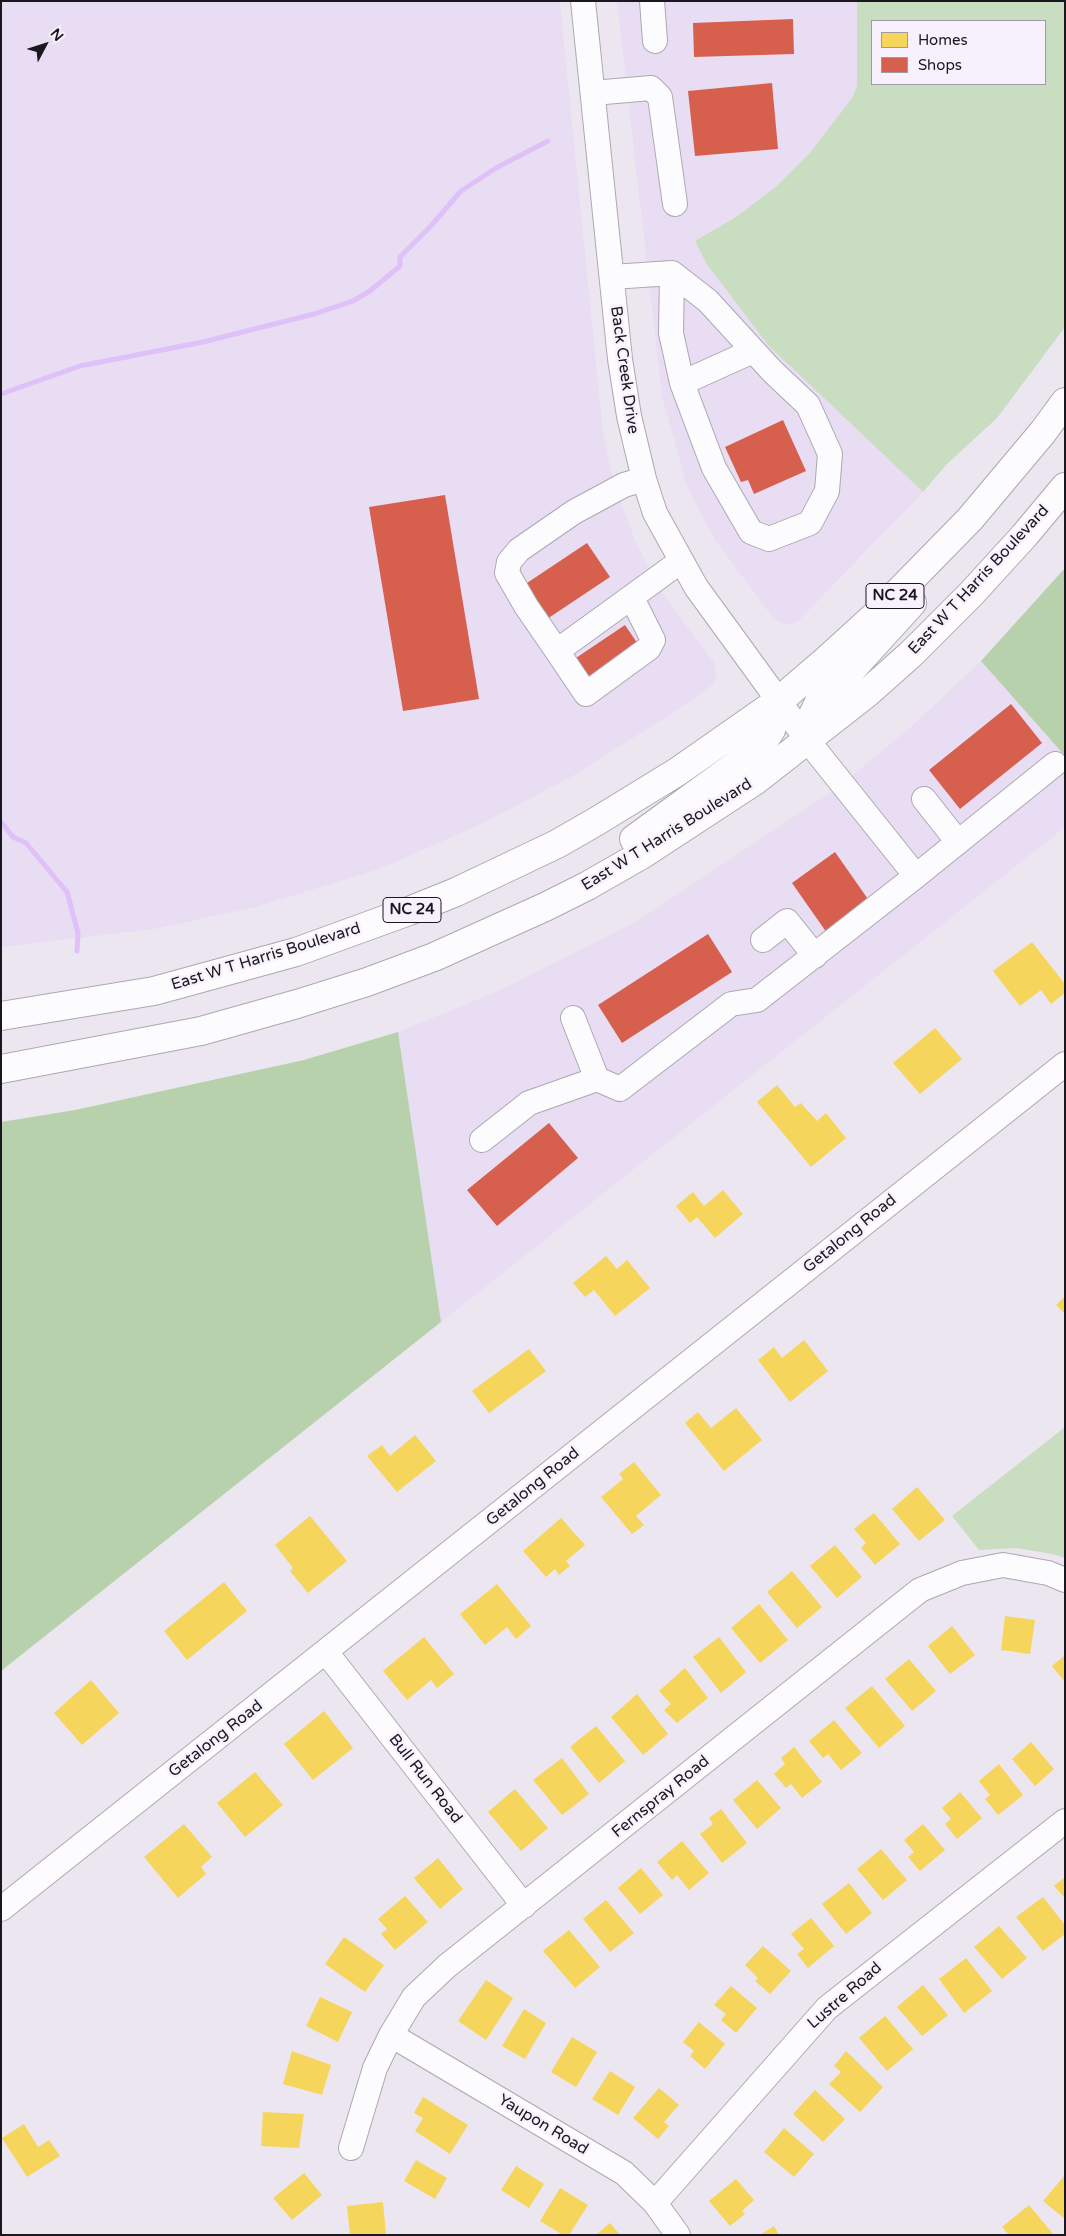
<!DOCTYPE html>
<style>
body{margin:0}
#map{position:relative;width:1066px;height:2236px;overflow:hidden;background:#ece6f1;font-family:"Varela Round",sans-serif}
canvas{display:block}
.frame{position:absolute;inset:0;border:2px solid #1b171e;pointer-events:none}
.legend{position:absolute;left:871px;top:20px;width:175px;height:65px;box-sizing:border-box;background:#f7f0fd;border:1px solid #9f99a4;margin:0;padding:6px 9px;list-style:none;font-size:15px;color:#1b171e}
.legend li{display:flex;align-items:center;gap:10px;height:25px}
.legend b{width:25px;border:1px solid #9f99a4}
.north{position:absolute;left:20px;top:20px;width:50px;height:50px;-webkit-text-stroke:4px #f7f0fd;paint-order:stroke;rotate:50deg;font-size:14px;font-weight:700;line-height:20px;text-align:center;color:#1b171e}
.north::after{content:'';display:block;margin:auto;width:18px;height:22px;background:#1b171e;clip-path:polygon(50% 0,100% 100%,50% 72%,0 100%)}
</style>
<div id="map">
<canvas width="1066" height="2236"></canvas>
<div class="frame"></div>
<ul class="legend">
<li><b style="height:14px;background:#f6d55c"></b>Homes</li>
<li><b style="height:14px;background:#d6604d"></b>Shops</li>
</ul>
<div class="north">N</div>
</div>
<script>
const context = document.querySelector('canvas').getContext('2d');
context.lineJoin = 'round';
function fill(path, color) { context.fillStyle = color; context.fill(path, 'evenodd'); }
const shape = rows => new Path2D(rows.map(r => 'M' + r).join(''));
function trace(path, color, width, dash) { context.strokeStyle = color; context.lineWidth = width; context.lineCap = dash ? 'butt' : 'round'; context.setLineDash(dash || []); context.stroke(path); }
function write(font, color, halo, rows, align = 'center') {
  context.font = font + ' "Varela Round",sans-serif'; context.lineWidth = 5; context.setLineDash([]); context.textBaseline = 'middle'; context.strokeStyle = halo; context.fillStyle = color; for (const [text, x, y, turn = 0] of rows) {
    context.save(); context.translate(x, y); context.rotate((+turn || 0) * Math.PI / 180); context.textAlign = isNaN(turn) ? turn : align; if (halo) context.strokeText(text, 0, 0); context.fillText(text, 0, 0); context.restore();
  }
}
fill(shape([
 [1,1,560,1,603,433,615,487,635,540,660,590,714,663,717,675,711,686,677,710,571,777,477,826,379,869,255,907,154,929,1,947],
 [617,1,857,1,857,86,852,98,809,154,778,185,736,217,696,241,769,346,923,492,798,621,786,625,774,619,715,540,687,486,662,396],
 [981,661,1065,756,1065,827,441,1322,398,1032,503,989,639,920,837,788,911,727]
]), '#e8ddf2');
fill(shape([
 [857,1,1065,1,1065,327,997,418,946,465,923,492,769,346,706,263,695,241,736,217,778,185,809,154,852,98,857,86],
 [872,21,1045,21,1045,84,872,84],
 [1065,1427,1065,1558,1052,1554,1016,1548,979,1550,952,1516]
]), '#c9ddc1');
fill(shape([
 [1065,568,1065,756,981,661],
 [398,1032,441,1322,1,1671,1,1122,75,1110,304,1060]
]), '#b8d1ad');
fill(shape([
 [1032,942,1065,984,1065,993,1051,1004,1041,990,1020,1006,993,971],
 [935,1028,962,1059,920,1094,893,1063],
 [777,1085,795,1107,801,1103,817,1121,826,1113,846,1138,811,1167,757,1102],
 [723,1190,743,1214,715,1238,697,1217,690,1223,676,1206,693,1192,704,1206],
 [606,1256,617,1269,627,1260,650,1288,615,1316,594,1290,585,1297,573,1283],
 [1065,1296,1065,1314,1056,1305],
 [804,1340,828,1371,790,1402,758,1360,774,1347,782,1358],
 [529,1349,546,1371,489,1413,472,1391],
 [736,1408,762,1440,724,1471,685,1423,698,1412,711,1428],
 [415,1435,436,1461,397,1492,367,1456,382,1445,390,1456],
 [634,1462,661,1495,636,1516,644,1525,632,1534,601,1497,623,1479,619,1474],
 [917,1487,945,1520,919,1541,892,1509],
 [874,1513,900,1544,875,1565,861,1548,866,1543,854,1529],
 [310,1516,347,1561,308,1593,290,1571,293,1568,275,1545],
 [561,1518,585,1545,566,1561,570,1566,559,1575,555,1569,546,1577,523,1551],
 [835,1545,862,1577,837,1598,810,1566],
 [792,1571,822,1607,797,1628,767,1592],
 [224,1582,247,1611,187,1660,164,1631],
 [497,1584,531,1626,516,1639,507,1627,485,1645,460,1614],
 [759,1604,788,1640,760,1663,731,1628],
 [1005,1616,1035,1620,1030,1654,1001,1650],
 [952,1626,975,1655,950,1674,928,1646],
 [424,1637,454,1674,437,1688,431,1680,407,1700,383,1671],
 [719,1637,746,1672,721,1693,693,1657],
 [1065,1655,1065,1682,1052,1666],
 [909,1659,936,1691,912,1711,885,1679],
 [685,1668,708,1698,677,1723,664,1710,671,1704,659,1691],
 [91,1680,119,1713,82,1745,54,1713],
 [872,1686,905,1726,879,1748,845,1708],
 [637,1694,668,1734,643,1755,611,1717],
 [324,1711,353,1748,313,1780,284,1744],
 [834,1720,862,1753,841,1770,828,1754,823,1758,809,1741],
 [596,1726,625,1761,599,1783,570,1747],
 [1031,1742,1054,1769,1035,1786,1012,1759],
 [794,1747,822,1782,802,1798,791,1784,786,1788,774,1774,785,1764,781,1758],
 [562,1758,589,1794,562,1815,533,1780],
 [999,1764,1023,1795,998,1815,985,1799,990,1795,979,1781],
 [255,1772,283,1805,245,1837,217,1803],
 [757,1780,781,1808,757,1829,733,1800],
 [515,1789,548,1828,521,1851,488,1812],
 [960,1792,982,1818,957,1839,945,1824,951,1819,942,1808],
 [721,1809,747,1843,722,1863,700,1834,713,1824,709,1818],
 [184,1824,212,1857,201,1867,206,1874,178,1898,144,1857],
 [923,1824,945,1850,920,1871,908,1857,914,1852,904,1840],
 [682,1841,709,1873,689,1890,677,1875,672,1880,657,1862],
 [881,1849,907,1880,883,1900,857,1869],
 [438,1858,463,1889,440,1909,414,1878],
 [641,1868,663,1895,640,1914,618,1888],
 [1065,1877,1065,1898,1054,1886],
 [849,1883,872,1913,846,1934,822,1904],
 [405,1896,428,1922,395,1950,381,1934,387,1929,378,1919],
 [1043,1897,1065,1925,1065,1934,1043,1951,1016,1917],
 [606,1900,634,1933,610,1952,583,1919],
 [811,1918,834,1946,808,1968,797,1954,804,1949,791,1934],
 [999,1926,1027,1958,1002,1979,974,1947],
 [569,1930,600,1967,575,1988,543,1951],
 [344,1937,384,1965,365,1992,325,1964],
 [763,1946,791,1971,770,1994,755,1981,758,1978,745,1965],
 [966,1958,992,1991,964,2013,939,1979],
 [486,1980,513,1998,486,2040,458,2021],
 [923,1985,948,2015,922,2036,897,2007],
 [731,1986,757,2008,736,2033,721,2020,726,2014,714,2005],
 [320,1997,352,2012,338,2042,306,2026],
 [524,2009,546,2023,525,2059,502,2046],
 [885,2016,913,2049,887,2071,859,2038],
 [699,2022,725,2044,705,2069,690,2056,694,2051,683,2042],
 [572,2037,597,2052,576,2087,551,2072],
 [292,2051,331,2065,322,2095,283,2084],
 [846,2051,883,2087,860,2112,829,2084,841,2072,834,2066],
 [610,2071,635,2087,618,2115,592,2099],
 [659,2088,679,2105,664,2122,669,2126,658,2139,633,2118],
 [815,2090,845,2119,823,2142,793,2114],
 [423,2097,468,2125,450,2154,415,2131,423,2118,414,2113],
 [263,2112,304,2114,299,2148,261,2146],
 [24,2124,38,2147,49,2140,60,2156,27,2177,2,2138],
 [784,2128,814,2154,794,2177,764,2152],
 [416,2160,447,2178,435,2199,404,2181],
 [516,2166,544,2184,529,2208,501,2190],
 [304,2173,322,2195,292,2220,273,2198],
 [1065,2175,1065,2219,1043,2201],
 [736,2179,754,2200,742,2211,745,2214,730,2226,709,2201],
 [560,2188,588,2205,569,2235,563,2235,540,2221],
 [383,2202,386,2235,350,2235,347,2206],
 [1029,2205,1054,2235,1009,2235,1002,2227],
 [610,2223,620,2235,596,2235],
 [774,2226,779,2235,760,2235]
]), '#f6d55c');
fill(shape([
 [793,19,794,54,694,57,693,23],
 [772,83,778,149,695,156,688,91],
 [783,420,806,471,754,494,748,480,741,482,725,447],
 [445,495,479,699,403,711,369,507],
 [587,543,610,577,541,623,518,589],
 [625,625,642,650,587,687,570,662],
 [1011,704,1042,743,960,809,929,770],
 [835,852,870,902,827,933,792,883],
 [708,934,732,972,622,1043,598,1005],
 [549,1123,578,1158,497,1226,467,1190]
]), '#d6604d');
trace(shape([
 [1,394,80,366,203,342,314,314,353,301,370,291,400,266,400,257,430,227,461,191,496,168,548,141],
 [1,822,13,837,26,843,67,892,78,933,77,951]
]), '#dfc0f9', 5);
const minor = shape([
 [652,1,655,41],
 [593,93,651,88,660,97,675,204],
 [612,277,672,273,708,301,772,371,808,405,830,454,827,491,810,523,769,539,751,532,714,468,682,383,671,333,672,273],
 [682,383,753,351],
 [626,601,636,606,653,640,649,648,586,694,557,651,626,601,681,561],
 [557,651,526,606,507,573,509,562,519,550,574,512,624,485,644,479],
 [924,799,958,842],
 [916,876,1055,764],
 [763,940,787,921,815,956],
 [573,1018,597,1079],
 [482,1140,529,1103,597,1079,620,1089,731,1004,757,1000,916,876,808,741,696,587,655,513,644,479,629,416,620,359,583,1],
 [326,1652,524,1906],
 [1,1909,1065,1064],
 [391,2035,624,2173,655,2203,678,2235],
 [351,2148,375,2068,391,2035,414,1997,447,1966,920,1590,962,1573,1003,1565,1048,1573,1065,1580],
 [655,2203,827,2008,1065,1821]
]);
const major = shape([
 [808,741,809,723,820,700,851,670,912,603],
 [634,839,758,749,771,730,780,700],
 [1,1016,154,991,296,952,409,911,456,892,557,844,597,821,677,772,780,700,822,664,878,613,970,519,1043,432,1065,402],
 [1,1069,201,1031,297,1004,367,982,434,957,545,907,587,886,643,854,756,780,866,694,911,654,971,594,1024,536,1065,487]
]);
trace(minor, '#aca8b0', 26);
trace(major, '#aca8b0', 30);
trace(minor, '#fcfbfd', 24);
trace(major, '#fcfbfd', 28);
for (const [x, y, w] of [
 [895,596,58],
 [412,910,58]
]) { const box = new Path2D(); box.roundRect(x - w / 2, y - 12.5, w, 25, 4); context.fillStyle = '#f7f0fd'; context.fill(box); trace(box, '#1b171e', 1); }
write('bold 15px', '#1b171e', null, [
 ["NC 24",895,596],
 ["NC 24",412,910]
]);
write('16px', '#1b171e', '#f7f0fd', [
 ["Back Creek Drive",624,370,82],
 ["East W T Harris Boulevard",979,580,-47],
 ["East W T Harris Boulevard",667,835,-32],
 ["East W T Harris Boulevard",266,957,-17],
 ["Getalong Road",850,1234,-39],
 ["Getalong Road",533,1487,-39],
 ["Getalong Road",216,1739,-38],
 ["Bull Run Road",425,1779,52],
 ["Fernspray Road",661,1797,-39],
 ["Lustre Road",845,1996,-41],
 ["Yaupon Road",543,2125,31]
]);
</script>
